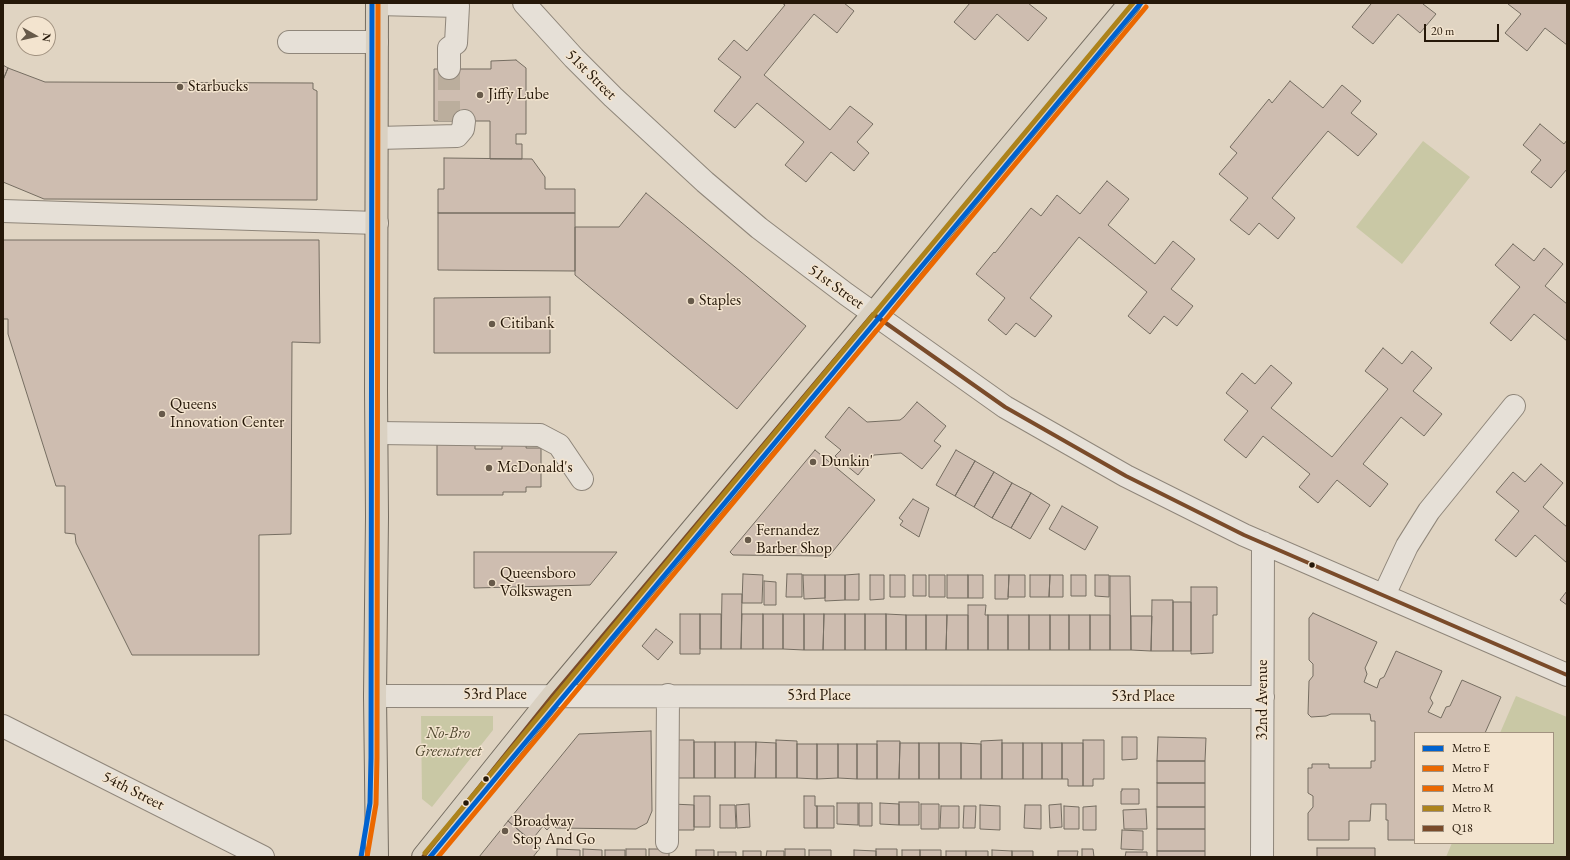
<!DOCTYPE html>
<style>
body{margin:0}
#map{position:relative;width:1570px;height:860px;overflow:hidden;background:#e0d4c2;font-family:"EB Garamond",serif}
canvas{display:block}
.frame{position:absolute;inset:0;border:4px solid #261809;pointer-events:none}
.legend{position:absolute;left:1414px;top:732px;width:140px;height:112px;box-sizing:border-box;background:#f3e4cf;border:1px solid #a19280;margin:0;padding:5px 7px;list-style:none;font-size:12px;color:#261809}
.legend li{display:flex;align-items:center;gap:8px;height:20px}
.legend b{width:20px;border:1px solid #a19280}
.north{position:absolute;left:16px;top:16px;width:40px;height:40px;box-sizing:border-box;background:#f3e4cf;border:1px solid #a19280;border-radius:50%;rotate:98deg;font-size:11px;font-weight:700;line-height:16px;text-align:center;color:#261809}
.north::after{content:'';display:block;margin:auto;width:14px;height:18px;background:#675a4a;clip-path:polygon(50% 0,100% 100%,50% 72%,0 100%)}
.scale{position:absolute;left:1424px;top:24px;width:75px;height:18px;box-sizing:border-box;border:2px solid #261809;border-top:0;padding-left:5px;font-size:12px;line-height:14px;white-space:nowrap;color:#261809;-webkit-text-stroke:3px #f3e4cf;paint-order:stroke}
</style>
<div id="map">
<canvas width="1570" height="860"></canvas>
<div class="frame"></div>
<ul class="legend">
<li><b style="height:5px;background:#0062cf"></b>Metro E</li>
<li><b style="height:5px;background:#eb6800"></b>Metro F</li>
<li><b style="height:5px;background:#eb6800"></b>Metro M</li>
<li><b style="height:5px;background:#ad831c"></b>Metro R</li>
<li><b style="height:5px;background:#7a4b2a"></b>Q18</li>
</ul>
<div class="north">N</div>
<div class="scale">20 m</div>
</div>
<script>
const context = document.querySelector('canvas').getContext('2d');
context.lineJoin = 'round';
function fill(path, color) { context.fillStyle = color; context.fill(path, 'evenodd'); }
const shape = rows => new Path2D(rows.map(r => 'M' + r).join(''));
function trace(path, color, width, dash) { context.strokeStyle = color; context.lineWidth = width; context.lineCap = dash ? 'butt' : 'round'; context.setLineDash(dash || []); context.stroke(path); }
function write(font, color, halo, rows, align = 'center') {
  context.font = font + ' "EB Garamond",serif'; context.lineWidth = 3; context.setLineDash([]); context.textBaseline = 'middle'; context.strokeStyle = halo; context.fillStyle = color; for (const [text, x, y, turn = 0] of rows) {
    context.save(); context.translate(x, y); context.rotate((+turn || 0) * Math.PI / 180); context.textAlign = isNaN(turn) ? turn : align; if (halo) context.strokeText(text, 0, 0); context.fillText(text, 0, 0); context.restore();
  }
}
fill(shape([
 [1423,141,1470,177,1402,264,1356,227],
 [1516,696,1567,717,1567,857,1446,857,1452,843,1553,843,1553,733,1500,733],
 [421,716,493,716,493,730,432,807,422,799]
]), '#c9c8a5');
const building = shape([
 [782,3,844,3,854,11,837,33,814,14,764,75,830,130,850,106,873,124,857,142,869,153,854,171,831,152,806,182,785,165,804,142,757,103,735,128,714,111,741,77,718,59,734,40,747,51,785,5,782,3],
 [970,3,1028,3,1047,18,1028,41,997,14,975,40,954,22,970,3],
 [1370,3,1424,3,1423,4,1436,14,1420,33,1398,14,1373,44,1352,27,1371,4,1370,3],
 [1509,3,1567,3,1567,45,1545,28,1527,51,1505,33,1521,14,1508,4,1509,3],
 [516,60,526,68,526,134,516,134,516,144,522,144,522,159,490,159,490,121,434,121,434,69,491,69,491,61,516,60],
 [3,65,8,68,3,80,3,65],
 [8,68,45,82,313,83,313,89,317,91,317,200,44,199,3,182,3,80,8,68],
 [1290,81,1323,108,1342,85,1361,101,1351,113,1377,134,1358,156,1328,131,1272,198,1295,218,1278,239,1259,223,1249,235,1230,220,1248,198,1219,174,1237,153,1230,147,1269,99,1272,103,1290,81],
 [1540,124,1564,144,1567,140,1567,169,1551,188,1531,172,1541,160,1523,145,1540,124],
 [444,158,532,159,545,177,545,189,575,189,575,213,438,213,438,189,444,189,444,158],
 [1107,181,1129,199,1108,225,1155,264,1173,241,1195,259,1171,289,1193,306,1177,326,1164,316,1150,334,1128,316,1147,292,1079,237,1030,298,1052,316,1035,337,1016,323,1006,335,988,320,1005,298,976,274,994,252,995,253,1031,208,1041,216,1057,195,1080,214,1107,181],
 [646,193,806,326,737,409,575,275,575,227,619,227,646,193],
 [438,213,575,213,575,271,438,270,438,213],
 [3,240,319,240,320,343,292,342,291,534,259,535,259,655,132,655,76,543,75,534,65,533,65,486,56,486,8,334,8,319,3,319,3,240],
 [1513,244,1534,261,1544,248,1563,264,1545,286,1567,304,1567,341,1534,314,1511,341,1490,323,1520,287,1495,265,1513,244],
 [550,297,550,353,434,353,434,298,550,297],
 [1383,348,1402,364,1412,351,1432,368,1413,391,1442,414,1424,436,1401,417,1363,464,1388,484,1370,507,1337,480,1318,503,1299,487,1310,474,1263,436,1246,458,1224,440,1248,411,1226,393,1242,373,1255,384,1271,365,1292,383,1271,408,1332,457,1388,389,1365,371,1383,348],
 [917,402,946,426,934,441,941,446,922,469,901,453,874,455,858,475,835,456,841,450,825,437,849,407,867,422,900,420,904,417,917,402],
 [475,439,475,449,502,449,502,440,527,440,526,448,541,448,541,487,526,487,526,492,503,492,503,495,437,495,437,443,475,439],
 [815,450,875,500,829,556,733,555,730,552,815,450],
 [956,450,975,461,955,496,936,485,956,450],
 [975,461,994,472,974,507,955,496,975,461],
 [1541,464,1563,483,1543,507,1567,527,1567,563,1535,535,1516,557,1495,540,1519,511,1496,492,1513,472,1525,482,1541,464],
 [994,472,1012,483,992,518,974,507,994,472],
 [1012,483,1031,493,1011,528,992,518,1012,483],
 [1031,493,1050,505,1030,539,1011,528,1031,493],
 [913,499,929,508,919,537,900,525,903,521,899,518,913,499],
 [1062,506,1098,527,1085,550,1049,529,1062,506],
 [474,552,617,552,590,585,474,588,474,552],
 [743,574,763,575,762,603,742,603,743,574],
 [787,574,802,574,802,597,786,597,787,574],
 [859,574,859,600,845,600,845,575,859,574],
 [803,575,825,575,825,598,804,599,803,575],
 [825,575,845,575,845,600,825,601,825,575],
 [870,575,884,575,884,599,870,600,870,575],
 [890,575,905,575,905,597,890,597,890,575],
 [913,575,926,575,926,596,913,596,913,575],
 [929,575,945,575,945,597,929,597,929,575],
 [947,575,968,575,968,598,947,598,947,575],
 [968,575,983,575,983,598,968,598,968,575],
 [995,575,1009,575,1008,599,995,599,995,575],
 [1009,575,1025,575,1025,597,1008,597,1009,575],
 [1030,575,1050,575,1049,597,1030,597,1030,575],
 [1050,575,1063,575,1063,597,1049,597,1050,575],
 [1071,575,1086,575,1086,596,1071,596,1071,575],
 [1095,575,1109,575,1109,597,1095,596,1095,575],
 [1110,576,1130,576,1131,650,1110,650,1110,576],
 [764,581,776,582,776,605,764,605,764,581],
 [1191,587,1217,587,1217,615,1213,615,1213,653,1191,654,1191,587],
 [1567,591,1567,605,1560,600,1567,591],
 [722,594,742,594,741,649,721,649,722,594],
 [1152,600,1173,600,1173,651,1151,651,1152,600],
 [1173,602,1191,602,1191,651,1173,651,1173,602],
 [968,605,986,605,985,615,988,615,988,650,968,650,968,605],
 [1313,613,1377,642,1365,668,1367,674,1364,682,1377,688,1380,679,1384,677,1396,651,1442,671,1430,698,1433,703,1428,712,1441,718,1446,707,1450,706,1462,680,1501,697,1485,733,1415,733,1415,840,1388,840,1388,820,1386,820,1386,804,1371,804,1370,821,1349,821,1349,840,1308,840,1308,813,1313,807,1313,796,1308,793,1308,768,1312,768,1312,764,1329,764,1329,768,1371,768,1371,761,1375,761,1375,721,1371,721,1370,714,1331,714,1326,716,1311,717,1308,714,1309,681,1313,676,1313,664,1309,660,1309,618,1313,613],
 [680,614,700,614,700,654,680,654,680,614],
 [700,614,721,614,721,649,700,649,700,614],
 [742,614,763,614,763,649,741,649,742,614],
 [763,614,783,614,783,649,763,649,763,614],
 [783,614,804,614,804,650,783,649,783,614],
 [804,614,824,614,823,650,804,650,804,614],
 [824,614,845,614,845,650,823,650,824,614],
 [845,614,865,614,865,650,845,650,845,614],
 [865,614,886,614,886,650,865,650,865,614],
 [886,614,906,615,906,650,886,650,886,614],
 [906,615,926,615,926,650,906,650,906,615],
 [926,615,947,615,946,650,926,650,926,615],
 [947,615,968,615,968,650,946,650,947,615],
 [988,615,1008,615,1008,650,988,650,988,615],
 [1008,615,1029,615,1029,650,1008,650,1008,615],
 [1029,615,1050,615,1050,650,1029,650,1029,615],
 [1050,615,1069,615,1069,650,1050,650,1050,615],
 [1069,615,1090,615,1090,650,1069,650,1069,615],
 [1090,615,1110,615,1110,650,1090,650,1090,615],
 [1131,616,1152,616,1151,651,1131,650,1131,616],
 [656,629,673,642,658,660,642,646,656,629],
 [651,731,652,811,647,823,636,829,556,828,552,824,547,830,543,826,531,841,508,821,579,734,651,731],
 [1122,737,1137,737,1137,759,1122,760,1122,737],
 [1158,737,1206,738,1205,761,1157,761,1158,737],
 [673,740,694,740,694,778,672,778,673,740],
 [776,740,797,741,797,778,776,778,776,740],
 [1002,740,1002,779,981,779,981,741,1002,740],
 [1083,740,1104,740,1104,779,1093,779,1093,786,1083,786,1083,740],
 [877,741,900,741,899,779,877,779,877,741],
 [694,742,715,742,715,778,694,778,694,742],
 [715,742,735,742,735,778,715,778,715,742],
 [735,742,756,742,755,778,735,778,735,742],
 [756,742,776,743,776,778,755,778,756,742],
 [900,743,919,743,919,779,899,779,900,743],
 [919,743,939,743,939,779,919,779,919,743],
 [939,743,961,743,961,779,939,779,939,743],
 [961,743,981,744,981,779,961,779,961,743],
 [1002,743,1023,743,1023,779,1002,779,1002,743],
 [1023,743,1042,743,1042,779,1023,779,1023,743],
 [1042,743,1062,743,1062,779,1042,779,1042,743],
 [1062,743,1083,743,1083,786,1068,786,1068,779,1062,779,1062,743],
 [797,744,817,744,817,779,797,778,797,744],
 [817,744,838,744,838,778,817,779,817,744],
 [838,744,857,744,857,779,838,778,838,744],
 [857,744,877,744,877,779,857,779,857,744],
 [1157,761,1205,761,1205,783,1157,783,1157,761],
 [1157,783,1205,783,1205,807,1157,807,1157,783],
 [1122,789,1139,789,1139,804,1121,804,1121,791,1122,791,1122,789],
 [694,796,710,796,710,827,694,827,694,796],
 [804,796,815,796,815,806,817,806,817,828,804,828,804,796],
 [899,802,919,802,919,825,899,825,899,802],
 [837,803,858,803,858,825,837,824,837,803],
 [859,803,872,803,872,826,859,826,859,803],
 [880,803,899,804,899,825,880,824,880,803],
 [672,804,694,805,694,830,678,830,672,804],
 [749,804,750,827,737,828,736,805,749,804],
 [921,804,939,804,939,829,921,829,921,804],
 [1061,804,1062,827,1050,828,1049,805,1061,804],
 [720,805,735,805,736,828,720,828,720,805],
 [980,805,1000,806,1000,830,980,829,980,805],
 [1025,805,1041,805,1041,829,1024,828,1025,805],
 [817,806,834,806,834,828,817,828,817,806],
 [941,806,959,806,959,828,940,828,941,806],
 [964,806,976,806,975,828,963,828,964,806],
 [1064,806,1079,807,1079,829,1064,829,1064,806],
 [1096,806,1096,830,1083,830,1083,807,1096,806],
 [1157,807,1205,807,1205,829,1157,829,1157,807],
 [1146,809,1147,829,1124,829,1123,810,1146,809],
 [508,821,540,848,533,857,479,857,508,821],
 [1157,829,1205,829,1205,851,1157,851,1157,829],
 [1122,830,1143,831,1143,850,1121,849,1122,830],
 [1317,848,1375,848,1375,857,1317,857,1317,848],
 [557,849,580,850,580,857,557,857,557,849],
 [583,849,602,850,602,857,583,857,583,849],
 [626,849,646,849,646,857,626,857,626,849],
 [649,849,669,849,669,857,649,857,649,849],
 [785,849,805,849,805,857,785,857,785,849],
 [876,849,897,849,897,857,876,857,876,849],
 [1082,849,1093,849,1094,857,1104,857,1082,857,1082,849],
 [605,850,625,850,625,857,605,857,605,850],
 [696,850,714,850,714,857,696,857,696,850],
 [809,850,831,850,831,857,809,857,809,850],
 [854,850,876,851,876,857,854,857,854,850],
 [902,850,920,850,920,857,902,857,902,850],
 [920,850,941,850,941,857,920,857,920,850],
 [992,850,1012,851,1012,857,992,857,992,850],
 [743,851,761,851,761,857,743,857,743,851],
 [767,851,784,851,784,857,766,857,767,851],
 [946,851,966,851,966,857,946,857,946,851],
 [966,851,988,851,988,857,966,857,966,851],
 [1012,851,1033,851,1033,857,1012,857,1012,851],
 [1058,851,1078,851,1077,857,1058,857,1058,851],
 [1157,851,1205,851,1205,857,1157,857,1157,851],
 [718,852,736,852,736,857,718,857,718,852],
 [1126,852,1147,852,1147,857,1125,857,1126,852]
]);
fill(building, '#cebdb0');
trace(building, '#756d61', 1);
trace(shape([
 [449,68,449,121]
]), '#bbae9d', 22, [22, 11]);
const minor = shape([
 [524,3,574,58,613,97,705,182,759,228,846,294,1005,407,1126,476,1244,535,1567,675],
 [377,4,458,6,456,43,449,48,449,68],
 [289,42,377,42],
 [377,138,457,136,463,129,464,121],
 [3,211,377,223],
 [377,433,540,435,559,445,582,479],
 [1384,595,1407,546,1429,511,1514,406],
 [375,696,1263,697],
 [3,726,263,857],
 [667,842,668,695],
 [1262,857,1263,543]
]);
const major = shape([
 [377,857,375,696,377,517,376,391,377,3],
 [423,857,553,695,873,314,978,185,1130,3]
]);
trace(minor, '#8f867a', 24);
trace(major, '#756d61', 24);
trace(minor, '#e6e0d7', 22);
trace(major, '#dad1c2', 22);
trace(shape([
 [423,857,553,695,873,314,1005,407,1126,476,1244,535,1567,675]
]), '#7a4b2a', 4);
trace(shape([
 [361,857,370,803,371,758,372,3],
 [430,857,1141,3]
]), '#0062cf', 5);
trace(shape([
 [367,857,376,804,377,758,378,3]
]), '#eb6800', 5);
trace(shape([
 [438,857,1146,7]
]), '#eb6800', 5);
trace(shape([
 [425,853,1133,3]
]), '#ad831c', 5);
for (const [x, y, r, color] of [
 [180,87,4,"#675a4a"],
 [480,95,4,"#675a4a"],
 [691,301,4,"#675a4a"],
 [492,324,4,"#675a4a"],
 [162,414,4,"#675a4a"],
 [813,462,4,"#675a4a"],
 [489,468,4,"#675a4a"],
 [748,540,4,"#675a4a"],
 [1312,565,3.5,"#261809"],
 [492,583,4,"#675a4a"],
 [486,779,3.5,"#261809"],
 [466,803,3.5,"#261809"],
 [505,831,4,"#675a4a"]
]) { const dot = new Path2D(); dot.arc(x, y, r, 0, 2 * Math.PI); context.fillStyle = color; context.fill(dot); trace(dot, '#f3e4cf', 1.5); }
write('16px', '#261809', '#f3e4cf', [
 ["51st Street",591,75,45],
 ["51st Street",836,287,36],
 ["53rd Place",495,695],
 ["53rd Place",819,696],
 ["53rd Place",1143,697],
 ["32nd Avenue",1263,700,-90],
 ["54th Street",133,791,27]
]);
write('16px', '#261809', '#f3e4cf', [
 ["Starbucks",188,87],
 ["Jiffy Lube",488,95],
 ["Staples",699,301],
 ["Citibank",500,324],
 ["Queens",170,405],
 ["Innovation Center",170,423],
 ["Dunkin'",821,462],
 ["McDonald's",497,468],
 ["Fernandez",756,531],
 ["Barber Shop",756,549],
 ["Queensboro",500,574],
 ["Volkswagen",500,592],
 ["Broadway",513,822],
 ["Stop And Go",513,840]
], 'left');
write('italic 16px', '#524a31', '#f3e4cf', [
 ["No-Bro",448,734],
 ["Greenstreet",448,752]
]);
</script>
